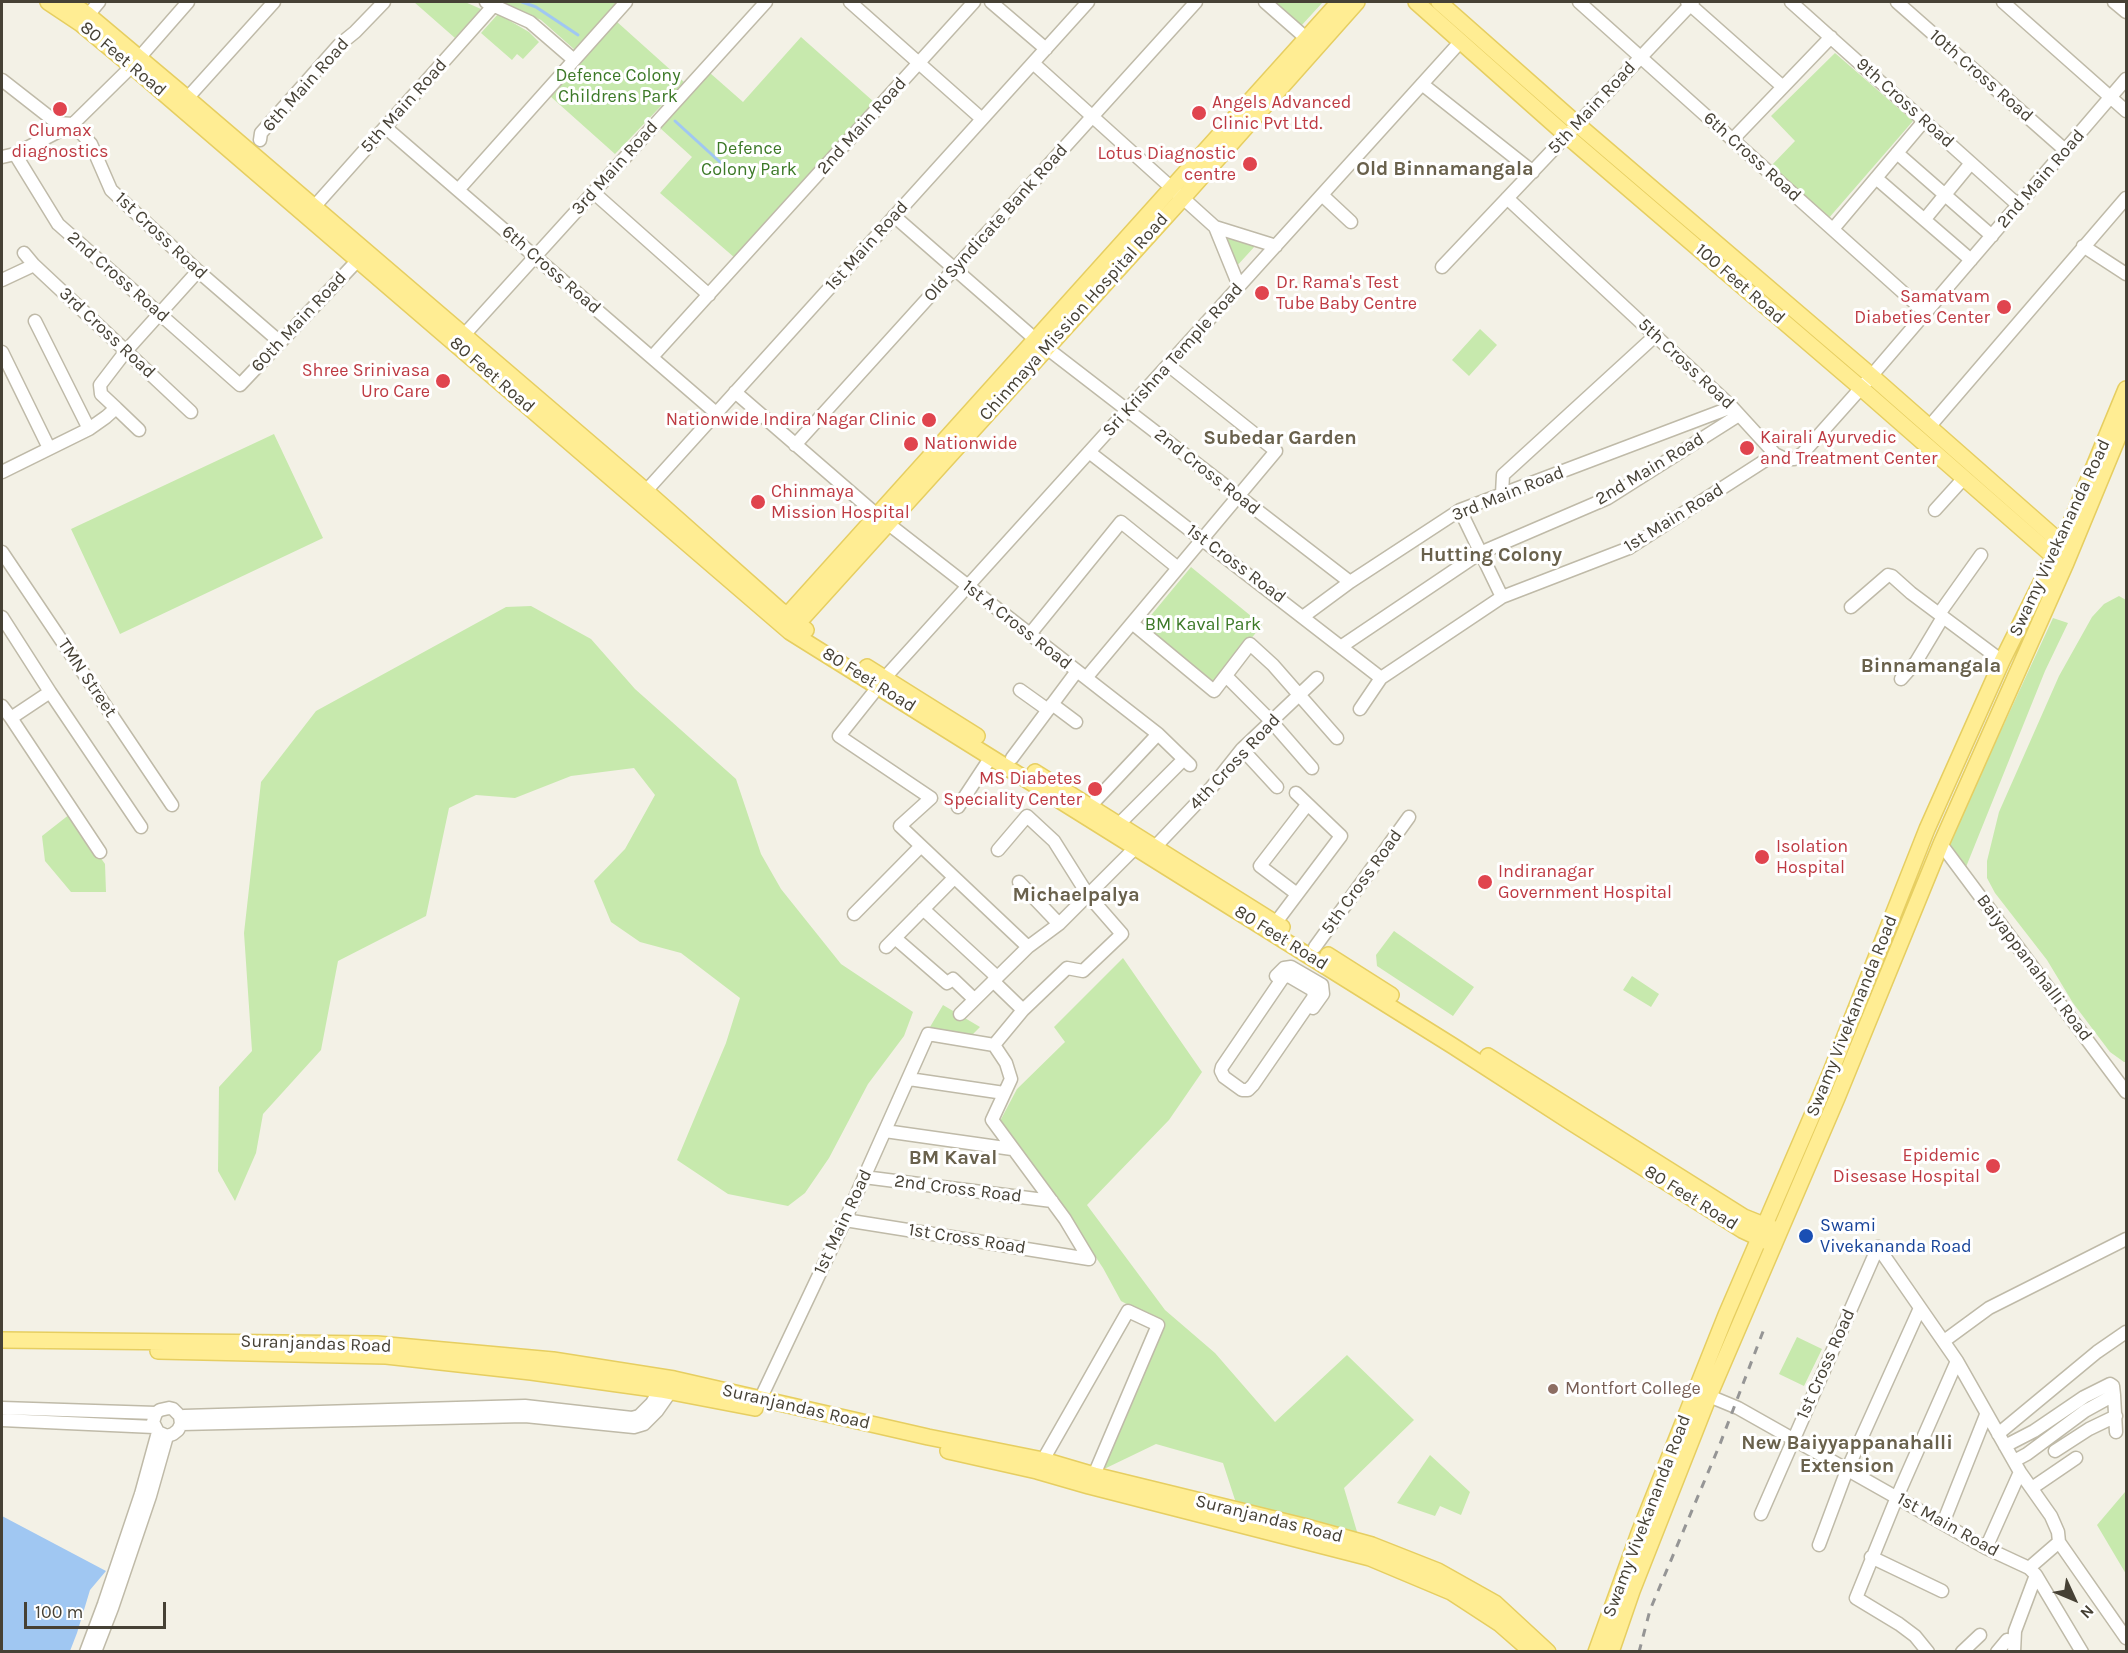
<!DOCTYPE html>
<style>
body{margin:0}
#map{position:relative;width:2128px;height:1653px;overflow:hidden;background:#f3f1e6;font-family:Karla,sans-serif}
canvas{display:block}
.frame{position:absolute;inset:0;border:3px solid #464135;pointer-events:none}
.north{position:absolute;left:2044px;top:1569px;width:60px;height:60px;-webkit-text-stroke:4px #fff;paint-order:stroke;rotate:134deg;font-size:16px;font-weight:700;line-height:24px;text-align:center;color:#464135}
.north::after{content:'';display:block;margin:auto;width:21px;height:27px;background:#464135;clip-path:polygon(50% 0,100% 100%,50% 72%,0 100%)}
.scale{position:absolute;left:24px;top:1602px;width:142px;height:27px;box-sizing:border-box;border:3px solid #464135;border-top:0;padding-left:8px;font-size:18px;line-height:21px;white-space:nowrap;color:#464135;-webkit-text-stroke:4px #fff;paint-order:stroke}
</style>
<div id="map">
<canvas width="2128" height="1653"></canvas>
<div class="frame"></div>
<div class="north">N</div>
<div class="scale">100 m</div>
</div>
<script>
const context = document.querySelector('canvas').getContext('2d');
context.lineJoin = 'round';
function fill(path, color) { context.fillStyle = color; context.fill(path, 'evenodd'); }
const shape = rows => new Path2D(rows.map(r => 'M' + r).join(''));
function trace(path, color, width, dash) { context.strokeStyle = color; context.lineWidth = width; context.lineCap = dash ? 'butt' : 'round'; context.setLineDash(dash || []); context.stroke(path); }
function write(font, color, halo, rows, align = 'center') {
  context.font = font + ' Karla,sans-serif'; context.lineWidth = 6; context.setLineDash([]); context.textBaseline = 'middle'; context.strokeStyle = halo; context.fillStyle = color; for (const [text, x, y, turn = 0] of rows) {
    context.save(); context.translate(x, y); context.rotate((+turn || 0) * Math.PI / 180); context.textAlign = isNaN(turn) ? turn : align; if (halo) context.strokeText(text, 0, 0); context.fillText(text, 0, 0); context.restore();
  }
}
fill(shape([
 [414,2,465,2,481,9,455,38],
 [500,2,618,2,575,50,541,20],
 [1273,2,1323,2,1301,26],
 [498,14,529,32,539,42,523,59,517,54,512,60,481,33],
 [616,21,684,82,615,154,550,96],
 [801,37,874,102,735,258,660,193,692,157,660,128,710,73,743,102],
 [1835,53,1913,121,1828,219,1771,166,1795,141,1771,116],
 [1223,233,1256,245,1235,268],
 [1480,329,1497,345,1469,376,1452,360],
 [274,434,323,538,120,634,71,529],
 [1191,567,1262,625,1215,684,1143,625],
 [2119,596,2126,600,2126,1062,2124,1062,2110,1052,2073,1003,2047,960,1995,893,1987,878,1987,861,1999,812,2059,676,2092,617,2104,604],
 [531,606,591,639,635,689,736,779,761,854,781,889,841,964,913,1012,904,1036,868,1084,829,1158,805,1193,788,1206,728,1194,677,1160,726,1043,740,998,681,953,640,942,611,922,594,881,625,849,655,795,634,768,571,776,515,798,476,795,449,808,426,916,338,961,321,1050,263,1114,256,1153,235,1201,218,1171,219,1087,252,1051,244,933,261,782,316,711,506,607],
 [2053,618,2068,623,2045,671,1966,867,1949,843],
 [70,814,105,864,106,892,71,892,45,861,42,836],
 [1394,931,1474,987,1453,1016,1377,966,1376,955],
 [1123,958,1202,1072,1169,1120,1087,1205,1165,1310,1215,1353,1275,1422,1347,1355,1414,1420,1344,1488,1358,1535,1236,1503,1223,1463,1156,1444,1102,1470,1164,1324,1121,1301,1103,1268,1061,1205,1000,1121,1017,1089,1065,1042,1054,1027],
 [1632,976,1659,994,1651,1007,1623,990],
 [943,1005,980,1027,969,1038,930,1027],
 [1797,1337,1822,1349,1804,1386,1779,1374],
 [1430,1455,1470,1492,1461,1515,1440,1506,1435,1516,1397,1503],
 [2126,1482,2126,1574,2097,1525,2125,1492]
]), '#c7e9ad');
fill(shape([
 [2,1516,106,1571,90,1590,77,1633,70,1651,2,1651]
]), '#a0c7f2');
trace(shape([
 [522,2,536,7,578,35],
 [675,121,732,173]
]), '#a0c7f2', 3);
const minor = shape([
 [486,2,530,22,574,60],
 [850,2,982,119],
 [991,2,1046,49],
 [1265,2,1306,38],
 [1579,2,1926,313],
 [1687,2,1783,87],
 [1791,2,2018,205],
 [1897,2,2065,150],
 [2003,2,2126,111],
 [2114,2,2126,12],
 [83,21,99,2],
 [1033,63,1215,227,1276,246],
 [2,80,57,123,73,124,91,144,111,190,198,271,280,342],
 [1422,84,1533,172],
 [182,104,274,2],
 [385,127,716,413],
 [1733,139,1831,37],
 [260,140,261,133,339,45,355,32,384,2],
 [1897,153,1992,236],
 [15,154,58,224,240,385,358,260],
 [2,157,15,154,73,124,132,66,188,2],
 [1876,178,1971,260],
 [458,190,626,2],
 [593,192,709,295],
 [1322,195,1351,222],
 [1507,198,1732,407,1775,454,1785,459,1794,459,1803,453,1861,388,2126,79],
 [314,207,494,5],
 [894,216,1035,339,1350,582],
 [1925,219,1971,163],
 [1215,227,1239,286],
 [1833,229,1924,121],
 [2083,246,2126,274],
 [24,253,34,265,191,412],
 [1442,267,1693,2],
 [2,280,34,265],
 [35,321,89,429],
 [464,335,766,2],
 [2,352,49,448],
 [652,357,974,2],
 [735,392,877,515,1158,734,1190,765],
 [116,408,139,430],
 [1929,427,2126,198],
 [795,445,1196,2],
 [1089,452,1381,678],
 [2,472,89,429,106,417,116,408,101,394,100,385,126,351,198,271],
 [646,491,1088,2],
 [1502,494,1503,475,1656,335],
 [1460,510,1502,597],
 [1935,510,1964,478],
 [2,552,172,805],
 [1851,607,1888,575,1892,576,1911,593,2002,661],
 [1939,614,1981,555],
 [1304,616,1350,582,1460,510,1732,407],
 [2,617,50,692],
 [1132,623,1214,691,1250,644,1273,665,1337,738],
 [1030,634,1121,522,1178,568],
 [1342,646,1480,553,1608,498,1739,415],
 [1226,676,1271,721,1312,768],
 [1086,678,1276,451,1168,365],
 [1901,679,1916,662,1943,617],
 [1020,690,1048,710],
 [1052,704,1076,722],
 [2,706,11,718,100,852],
 [1360,709,1381,678,1502,597,1629,548,1775,454],
 [11,718,50,692,141,827],
 [1242,749,1277,787],
 [1012,758,1077,671],
 [1095,801,1158,734],
 [958,807,991,757],
 [1119,824,1184,759],
 [1941,844,2126,1092],
 [1155,847,1211,788,1242,749,1317,678],
 [1019,882,1059,924],
 [1297,894,1260,866,1307,805],
 [923,909,997,977],
 [854,914,921,846],
 [1271,929,1341,836,1296,793],
 [895,938,947,983,953,979,974,999],
 [886,947,954,878],
 [1028,947,900,826,931,798,839,736,890,672,1461,41],
 [1315,947,1409,817],
 [1287,975,1311,989,1314,993,1313,998,1253,1085,1248,1090,1242,1090,1224,1077,1221,1071,1222,1067,1282,979,1287,975],
 [1276,976,1284,968,1291,967,1322,985,1323,994,1313,1008],
 [993,981,1023,1010],
 [960,1014,1028,947,1059,924,1136,847],
 [994,1045,1023,1010,1067,968,1083,971,1122,934,1088,895,1054,841,1027,816,998,850],
 [994,1045,1006,1063,1011,1079,992,1120,1065,1219,1089,1259],
 [909,1079,1004,1093],
 [885,1131,1012,1149],
 [864,1177,1052,1201],
 [845,1220,1089,1259],
 [1878,1247,1957,1361,2020,1472,2051,1516,2058,1532,2059,1542],
 [1944,1341,1989,1308,2126,1239],
 [1709,1396,1738,1408,1986,1548,2029,1568,2036,1575,2015,1631,2014,1652],
 [757,1406,845,1220,928,1034,994,1045],
 [2,1408,156,1413,160,1410,169,1408,173,1409,180,1416,181,1424,178,1430,173,1434,167,1436,158,1432,153,1422,156,1413],
 [184,1416,525,1406,632,1418,639,1416,652,1403,664,1382],
 [2,1420,154,1427],
 [181,1424,525,1416,634,1427,644,1424,657,1411,671,1391,673,1384],
 [1998,1434,2097,1352,2126,1332],
 [2005,1446,2034,1431,2084,1397,2110,1384,2113,1386,2114,1395,2116,1432],
 [2055,1451,2089,1429,2116,1416],
 [1043,1460,1128,1311,1158,1325,1094,1475],
 [2014,1461,2027,1454,2085,1411,2114,1395],
 [2032,1488,2076,1458],
 [1761,1514,1878,1247],
 [1943,1523,1986,1415],
 [1819,1545,1847,1470,1920,1308],
 [1986,1548,2020,1472],
 [1871,1557,1942,1591],
 [2029,1568,2059,1542,2126,1638],
 [2036,1575,2082,1652],
 [86,1652,104,1604,141,1494,158,1432],
 [95,1652,112,1608,150,1496,167,1436],
 [1928,1652,1915,1636,1899,1624,1856,1598,1897,1497,1957,1361],
 [1962,1652,1980,1635],
 [1997,1652,2007,1640]
]);
const major = shape([
 [48,2,81,24,140,73,790,632,1453,1046,1572,1123,1742,1230,1774,1245],
 [69,2,87,14,187,98,646,491,780,610,806,630],
 [1416,2,1567,136,1861,388,2053,556,2062,561],
 [1439,2,1577,124,1867,372,2068,549],
 [781,622,1339,2],
 [790,632,1182,199,1357,2],
 [867,667,977,736],
 [1035,772,1282,927],
 [1328,955,1391,995],
 [1488,1056,1744,1217,1779,1231],
 [2,1340,377,1344,553,1360,674,1379,928,1437,1043,1460,1094,1475,1303,1526,1372,1545,1438,1571,1495,1603,1548,1652],
 [158,1351,386,1356,531,1372,661,1390,755,1408],
 [948,1451,1037,1471,1089,1486,1370,1558,1451,1592,1500,1624,1532,1652],
 [1596,1652,1639,1533,1726,1315,1830,1074,1927,829,2002,661,2071,522,2126,389],
 [1611,1652,1632,1591,1709,1396,1837,1098,1941,844,2066,563,2126,418]
]);
trace(minor, '#bfbaa8', 15);
trace(major, '#e6ce61', 18);
trace(minor, '#fff', 12);
trace(major, '#ffed93', 15);
trace(shape([
 [1639,1652,1650,1610,1720,1444,1764,1329]
]), '#959595', 3, [8, 8]);
for (const [x, y, r, color] of [
 [60,109,8,"#e0444e"],
 [1199,113,8,"#e0444e"],
 [1250,164,8,"#e0444e"],
 [1262,293,8,"#e0444e"],
 [2004,307,8,"#e0444e"],
 [443,381,8,"#e0444e"],
 [929,420,8,"#e0444e"],
 [911,444,8,"#e0444e"],
 [1747,448,8,"#e0444e"],
 [758,502,8,"#e0444e"],
 [1095,789,8,"#e0444e"],
 [1762,857,8,"#e0444e"],
 [1485,882,8,"#e0444e"],
 [1993,1166,8,"#e0444e"],
 [1806,1236,8,"#1a4fb4"],
 [1553,1389,6,"#8d6e63"]
]) { const dot = new Path2D(); dot.arc(x, y, r, 0, 2 * Math.PI); context.fillStyle = color; context.fill(dot); trace(dot, '#fff', 2); }
write('18px', '#464135', '#fff', [
 ["80 Feet Road",123,59,40],
 ["10th Cross Road",1981,76,41],
 ["6th Main Road",306,85,-48],
 ["9th Cross Road",1905,103,42],
 ["5th Main Road",404,106,-48],
 ["5th Main Road",1592,108,-47],
 ["2nd Main Road",862,126,-48],
 ["6th Cross Road",1752,157,42],
 ["3rd Main Road",615,168,-48],
 ["2nd Main Road",2041,179,-49],
 ["Old Syndicate Bank Road",996,223,-48],
 ["1st Cross Road",161,236,43],
 ["1st Main Road",867,246,-48],
 ["6th Cross Road",551,270,41],
 ["2nd Cross Road",118,277,41],
 ["100 Feet Road",1740,284,41],
 ["Chinmaya Mission Hospital Road",1074,317,-48],
 ["60th Main Road",299,322,-47],
 ["3rd Cross Road",107,333,43],
 ["Sri Krishna Temple Road",1173,360,-48],
 ["5th Cross Road",1686,364,43],
 ["80 Feet Road",492,375,41],
 ["2nd Main Road",1650,469,-31],
 ["2nd Cross Road",1207,472,38],
 ["3rd Main Road",1508,494,-22],
 ["1st Main Road",1674,518,-32],
 ["Swamy Vivekananda Road",2060,538,-65],
 ["1st Cross Road",1236,564,37],
 ["1st A Cross Road",1017,625,38],
 ["TMN Street",87,678,56],
 ["80 Feet Road",869,680,32],
 ["4th Cross Road",1235,762,-47],
 ["5th Cross Road",1362,882,-54],
 ["80 Feet Road",1281,938,32],
 ["Baiyappanahalli Road",2034,968,53],
 ["Swamy Vivekananda Road",1852,1016,-68],
 ["2nd Cross Road",958,1189,7],
 ["80 Feet Road",1691,1198,32],
 ["1st Main Road",843,1222,-65],
 ["1st Cross Road",967,1239,9],
 ["Suranjandas Road",316,1344,2],
 ["1st Cross Road",1826,1364,-66],
 ["Suranjandas Road",796,1407,13],
 ["Swamy Vivekananda Road",1647,1516,-69],
 ["Suranjandas Road",1269,1519,14],
 ["1st Main Road",1948,1525,29]
]);
write('18px', '#3c7927', '#fff', [
 ["Defence Colony",618,76],
 ["Childrens Park",618,97],
 ["Defence",749,149],
 ["Colony Park",749,170],
 ["BM Kaval Park",1203,625]
]);
write('18px', '#be3a42', '#fff', [
 ["Angels Advanced",1212,103],
 ["Clinic Pvt Ltd.",1212,124],
 ["Clumax",60,131,"center"],
 ["diagnostics",60,152,"center"],
 ["Lotus Diagnostic",1236,154,"right"],
 ["centre",1236,175,"right"],
 ["Dr. Rama's Test",1276,283],
 ["Tube Baby Centre",1276,304],
 ["Samatvam",1990,297,"right"],
 ["Diabeties Center",1990,318,"right"],
 ["Shree Srinivasa",430,371,"right"],
 ["Uro Care",430,392,"right"],
 ["Nationwide Indira Nagar Clinic",916,420,"right"],
 ["Kairali Ayurvedic",1760,438],
 ["and Treatment Center",1760,459],
 ["Nationwide",924,444],
 ["Chinmaya",771,492],
 ["Mission Hospital",771,513],
 ["MS Diabetes",1082,779,"right"],
 ["Speciality Center",1082,800,"right"],
 ["Isolation",1776,847],
 ["Hospital",1776,868],
 ["Indiranagar",1498,872],
 ["Government Hospital",1498,893],
 ["Epidemic",1980,1156,"right"],
 ["Disesase Hospital",1980,1177,"right"]
], 'left');
write('18px', '#164399', '#fff', [
 ["Swami",1820,1226],
 ["Vivekananda Road",1820,1247]
], 'left');
write('18px', '#785e54', '#fff', [
 ["Montfort College",1565,1389]
], 'left');
write('bold 20px', '#69614c', '#fff', [
 ["Old Binnamangala",1445,169],
 ["Subedar Garden",1280,438],
 ["Hutting Colony",1491,555],
 ["Binnamangala",1931,666],
 ["Michaelpalya",1076,895],
 ["BM Kaval",953,1158],
 ["New Baiyyappanahalli",1847,1443],
 ["Extension",1847,1466]
]);
</script>
